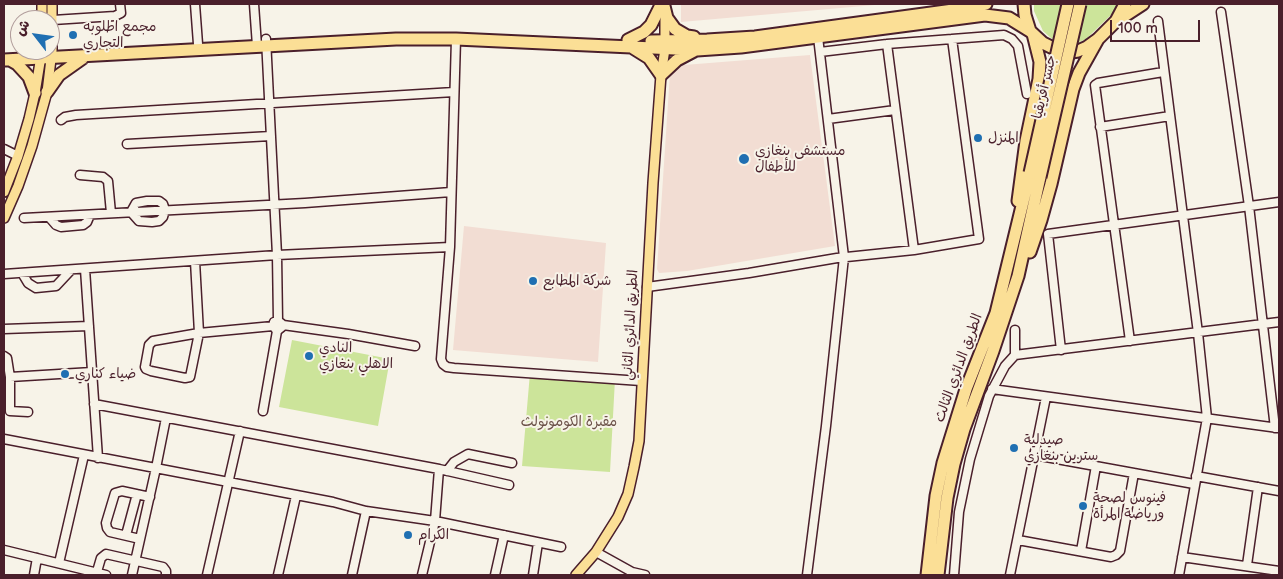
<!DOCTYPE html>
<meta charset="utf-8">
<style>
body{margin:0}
#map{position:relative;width:1283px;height:579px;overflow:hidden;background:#f7f3e8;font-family:"Balsamiq Sans","Playpen Sans Arabic",sans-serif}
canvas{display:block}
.frame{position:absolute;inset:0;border:5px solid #4a1f2b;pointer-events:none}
.north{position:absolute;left:10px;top:10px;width:50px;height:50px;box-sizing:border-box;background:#f7f3e8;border:1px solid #b29e9c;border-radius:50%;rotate:300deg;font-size:14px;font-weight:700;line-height:20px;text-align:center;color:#4a1f2b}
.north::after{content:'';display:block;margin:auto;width:18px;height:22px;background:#1f6fb2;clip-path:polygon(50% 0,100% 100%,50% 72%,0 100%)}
.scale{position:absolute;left:1110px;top:20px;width:90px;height:22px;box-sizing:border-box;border:2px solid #4a1f2b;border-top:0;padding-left:6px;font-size:15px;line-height:18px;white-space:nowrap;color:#4a1f2b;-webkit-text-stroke:4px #f7f3e8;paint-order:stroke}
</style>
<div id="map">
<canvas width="1283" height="579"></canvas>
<div class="frame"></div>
<div class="north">ش</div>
<div class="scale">100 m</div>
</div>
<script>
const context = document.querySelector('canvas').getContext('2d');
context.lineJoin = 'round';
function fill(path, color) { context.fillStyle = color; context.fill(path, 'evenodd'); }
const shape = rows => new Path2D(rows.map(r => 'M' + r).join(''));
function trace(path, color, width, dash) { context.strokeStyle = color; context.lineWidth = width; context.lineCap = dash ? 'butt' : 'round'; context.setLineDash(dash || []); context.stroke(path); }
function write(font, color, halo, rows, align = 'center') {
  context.font = font + ' "Balsamiq Sans","Playpen Sans Arabic",sans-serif'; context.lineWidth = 4; context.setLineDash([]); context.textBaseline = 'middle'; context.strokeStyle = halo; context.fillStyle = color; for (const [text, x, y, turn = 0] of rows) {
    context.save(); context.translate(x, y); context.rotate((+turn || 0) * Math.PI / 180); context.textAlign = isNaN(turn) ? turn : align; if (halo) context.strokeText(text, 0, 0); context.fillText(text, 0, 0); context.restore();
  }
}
fill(shape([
 [681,4,886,4,681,22],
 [810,55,835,246,687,271,659,273,657,269,670,73,684,65],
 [464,226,606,243,598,362,453,350]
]), '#f2ddd3');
fill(shape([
 [1034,4,1119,4,1115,11,1086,39,1077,43,1067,44,1051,38,1043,31,1034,11],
 [292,340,390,359,378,426,279,407],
 [530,373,615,379,610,472,522,466]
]), '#cce49a');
const minor = shape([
 [195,4,198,44],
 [254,4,257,46],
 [1221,12,1249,206,1275,428],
 [53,20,115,16,121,13,120,4],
 [1158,21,1198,333,1207,418,1179,575],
 [266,39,277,255,278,321],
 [456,39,450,247,441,359,443,364,447,367,454,368,641,381],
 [887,44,914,250],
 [820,52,887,44,1004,35,1012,39,1018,46,1027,94],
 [828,119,895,110],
 [61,120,65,117,76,115,454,92],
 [1100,127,1170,116],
 [127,144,271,136],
 [4,149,18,156],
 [80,175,103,177,108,181,111,213],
 [147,201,159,201,163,204,165,210,163,217,159,221,152,222,139,221,131,212,136,203,147,201],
 [49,217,56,225,61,227,83,225,87,222,90,215],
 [24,218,305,203,451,192],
 [195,261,199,333,190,377,185,378,151,371,146,369,145,367,149,345,153,341,199,333,273,326],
 [85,269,98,458],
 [22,273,28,283,36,288,56,286,71,270],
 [4,274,277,255,450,247],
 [647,287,749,273,837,258,914,250,979,239,952,39],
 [283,325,348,334,415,346],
 [4,329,89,326],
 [1130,341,1095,85,1098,83,1163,72],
 [1061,350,1048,234,1279,202],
 [1015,355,1279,322],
 [4,356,7,358,10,377,10,411,28,412],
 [10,377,92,372],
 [992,389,1278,428],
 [94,404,439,469],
 [263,411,277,331,282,327,282,324,278,321,274,322,273,326,277,331],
 [4,439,333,502,366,511,435,521,561,547],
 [1035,455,1194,484],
 [447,471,454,462,468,454,512,463],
 [1196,476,1279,491],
 [126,535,137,494],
 [140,539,110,532,107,528,106,523,115,493,122,491,150,497],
 [1018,540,1111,557,1116,555,1120,551,1134,473],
 [4,550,106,575],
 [1081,551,1096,466],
 [596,552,632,572,645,575],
 [1182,557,1279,571],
 [59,563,84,455],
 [1247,565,1258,487],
 [34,575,37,558],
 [96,575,101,558,106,554,163,567,166,571,166,575],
 [132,575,156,468,166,418],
 [207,575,240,431],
 [278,575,296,496],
 [352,575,366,511],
 [422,575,435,521,439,469,509,485],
 [495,575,504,535],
 [533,575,538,543],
 [807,575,826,426,844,257,818,37],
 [954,575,959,512,970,459,989,396,1005,366,1015,355,1015,330],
 [1010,575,1046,397]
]);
const major = shape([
 [42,4,42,20],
 [4,192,18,156,29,119,35,93,42,50],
 [4,218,18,186,32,146,47,92,52,51,52,4],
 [576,575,596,552,618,517,628,494,634,467,639,441,653,183,661,75,665,49,665,14]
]);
const highway = shape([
 [1024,4,1025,15,1030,31,1043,43,1059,51,1066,53,1078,51,1087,47,1098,39,1116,21,1125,4],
 [664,6,667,18,675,29,687,36,694,37],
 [1120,19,1143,4],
 [628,40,644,32,651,25,660,7],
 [651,41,707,40,755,37,968,8,986,4],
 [633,48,649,58,661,75,677,60,694,51],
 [4,60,396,39,456,39,697,50,741,47,985,15,1009,18,1030,31],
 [10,60,17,64,29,77,35,93],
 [47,92,59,75,83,58],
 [1018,201,1026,141,1039,79,1040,62,1033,34],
 [1030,252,1041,220,1051,184,1073,89,1079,73,1098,39],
 [927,575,936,496,943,463,966,389,996,313,1030,173],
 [938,575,947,498,954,464,964,429,993,351,1018,276,1040,177]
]);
trace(minor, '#4a1f2b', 11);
trace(major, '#4a1f2b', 12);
trace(highway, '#4a1f2b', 15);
trace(minor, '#f7f3e8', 8);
trace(major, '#fbdf96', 9);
trace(highway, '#fbdf96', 11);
const highwayBridge = shape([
 [1030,173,1068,4],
 [1040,177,1080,4]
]);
trace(highwayBridge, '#4a1f2b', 15, []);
trace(highwayBridge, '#fbdf96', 11);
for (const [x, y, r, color] of [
 [73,35,5,"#1f6fb2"],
 [978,138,5,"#1f6fb2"],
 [744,159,6,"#1f6fb2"],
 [533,281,5,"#1f6fb2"],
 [309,356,5,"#1f6fb2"],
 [65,374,5,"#1f6fb2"],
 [1014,448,5,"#1f6fb2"],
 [1083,506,5,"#1f6fb2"],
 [408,535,5,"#1f6fb2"]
]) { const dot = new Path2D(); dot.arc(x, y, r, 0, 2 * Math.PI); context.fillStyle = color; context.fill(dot); trace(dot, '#f7f3e8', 2); }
write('14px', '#4a1f2b', '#f7f3e8', [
 ["مجمع اطلوبه",83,27],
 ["التجاري",83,43],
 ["المنزل",988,138],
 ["مستشفى بنغازي",755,151],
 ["للأطفال",755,167],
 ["شركة المطابع",543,281],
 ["النادي",319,348],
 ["الاهلي بنغازي",319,364],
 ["ضياء كناري",75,374],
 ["صيدلية",1024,440],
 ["سترين بنغازي",1024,456],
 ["فينوس لصحة",1093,498],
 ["ورياضة المرأة",1093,514],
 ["الكرام",418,535]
], 'left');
write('14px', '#4a1f2b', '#f7f3e8', [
 ["جسر أفريقيا",1045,87,-77],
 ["الطريق الدائري الثاني",631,325,-87],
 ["الطريق الدائري الثالث",959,368,-70]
]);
write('14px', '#6a5047', '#f7f3e8', [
 ["مقبرة الكومونولث",569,422]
]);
</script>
